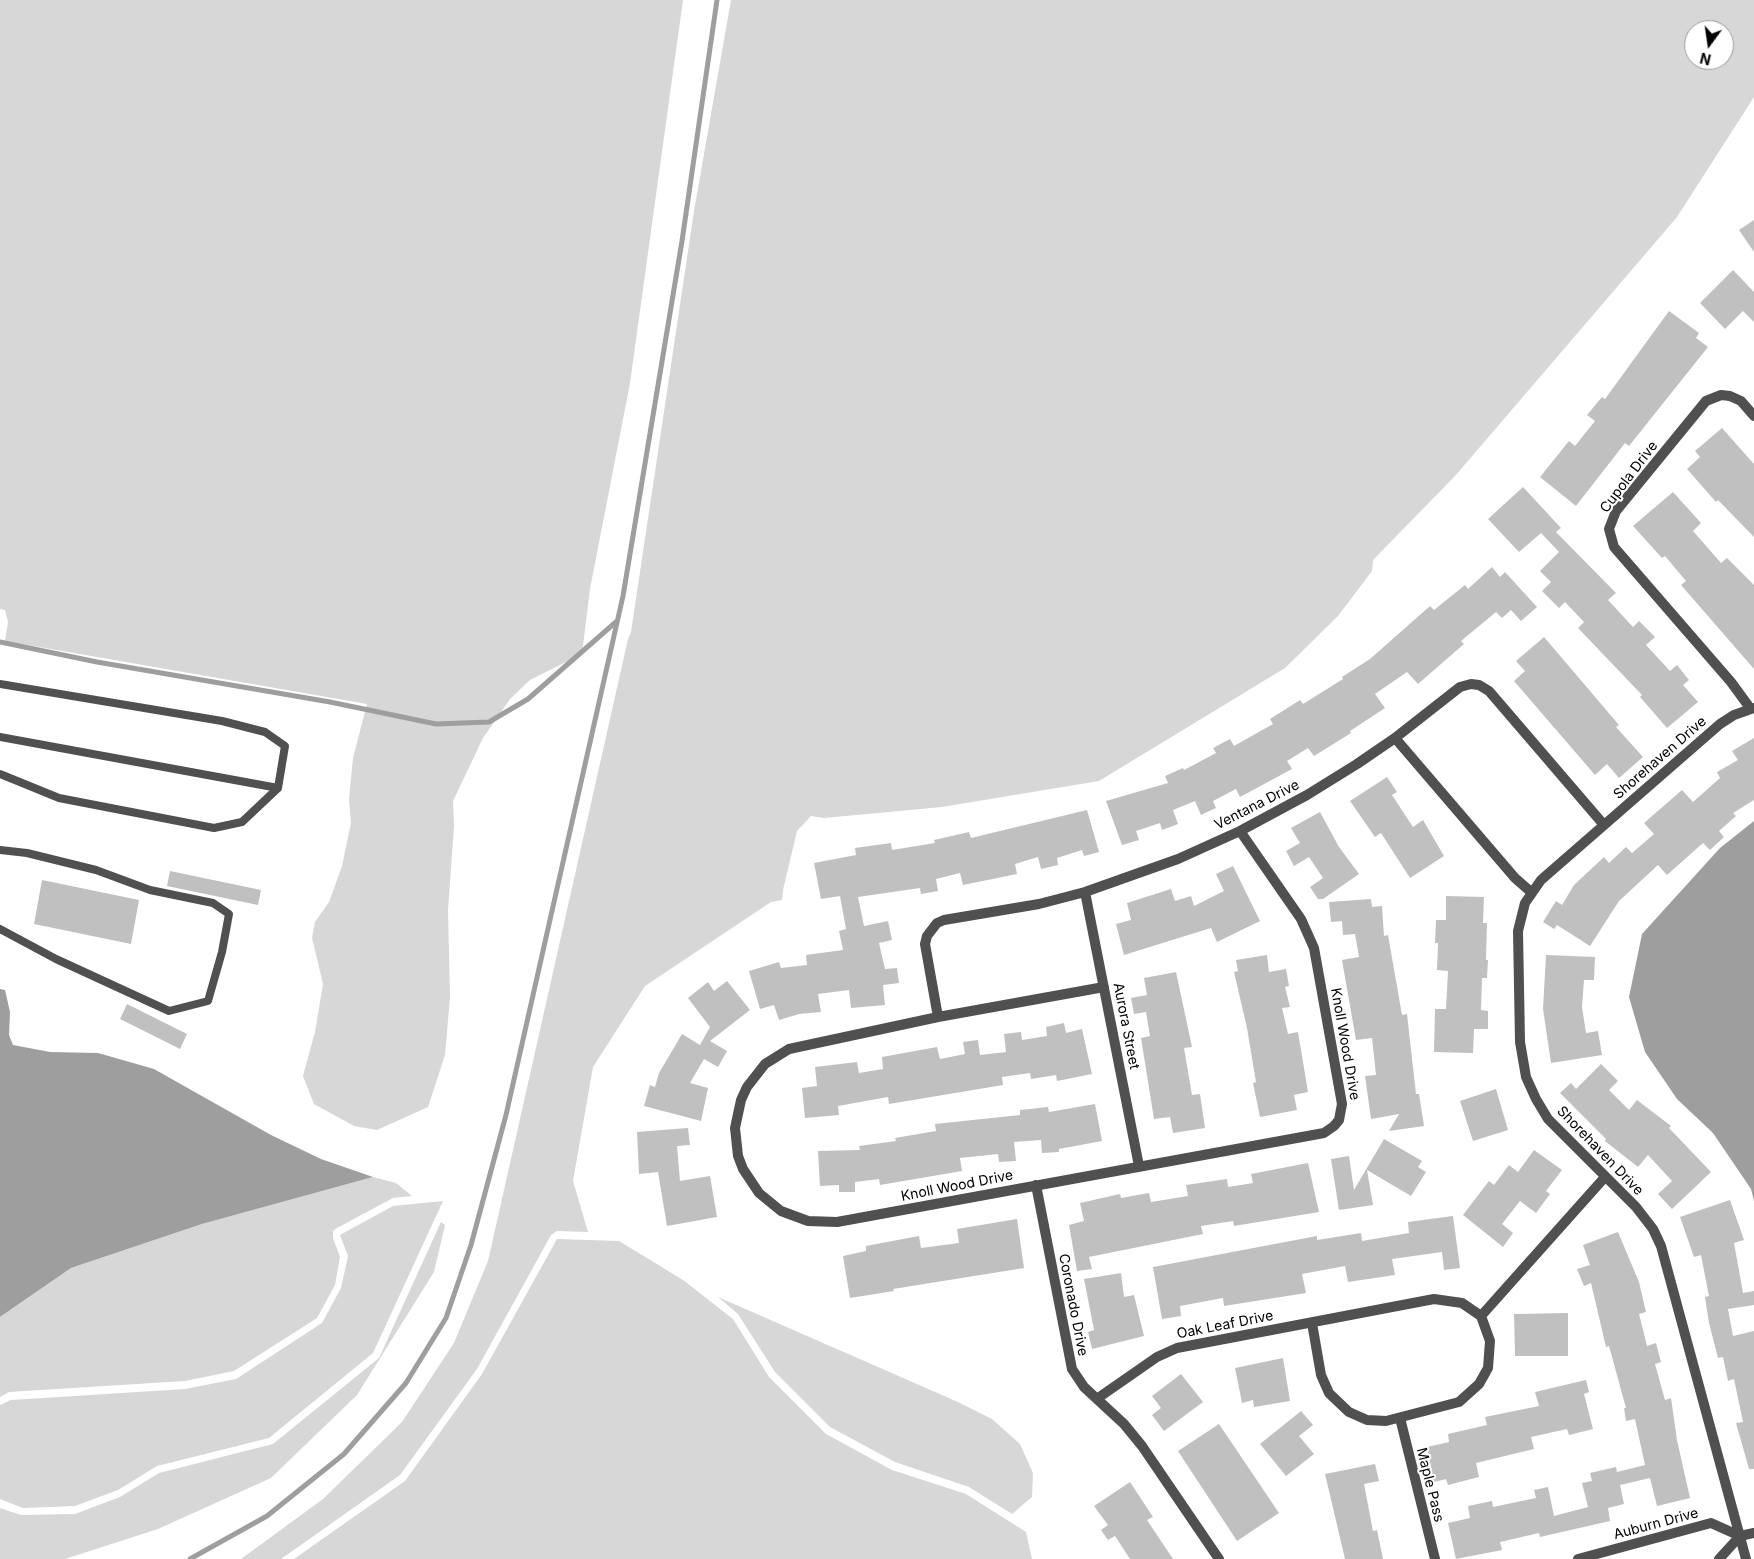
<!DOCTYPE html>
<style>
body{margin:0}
#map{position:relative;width:1754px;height:1559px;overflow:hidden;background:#fff;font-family:Inter,sans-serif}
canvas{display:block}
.north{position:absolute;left:1684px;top:20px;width:50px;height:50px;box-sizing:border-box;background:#fff;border:1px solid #999;border-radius:50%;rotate:194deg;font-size:14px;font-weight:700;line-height:20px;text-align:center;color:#000}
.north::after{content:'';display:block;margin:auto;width:18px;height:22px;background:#000;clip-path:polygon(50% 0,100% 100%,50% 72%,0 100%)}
</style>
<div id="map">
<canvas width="1754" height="1559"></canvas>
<div class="north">N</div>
</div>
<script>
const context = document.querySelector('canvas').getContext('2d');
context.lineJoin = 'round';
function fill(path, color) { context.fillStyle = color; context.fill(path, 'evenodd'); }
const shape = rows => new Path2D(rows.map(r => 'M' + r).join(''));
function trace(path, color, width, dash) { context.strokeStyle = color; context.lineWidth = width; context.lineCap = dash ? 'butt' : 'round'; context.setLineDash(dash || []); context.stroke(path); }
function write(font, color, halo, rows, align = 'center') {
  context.font = font + ' Inter,sans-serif'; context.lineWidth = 4; context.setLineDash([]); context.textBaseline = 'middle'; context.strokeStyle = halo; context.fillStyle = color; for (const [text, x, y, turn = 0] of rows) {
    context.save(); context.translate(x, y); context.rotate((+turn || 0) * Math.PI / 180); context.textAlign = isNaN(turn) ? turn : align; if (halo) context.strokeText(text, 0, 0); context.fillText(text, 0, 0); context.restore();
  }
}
fill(shape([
 [0,0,683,0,630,383,590,589,582,654,530,680,510,699,483,738,453,801,454,826,448,910,450,997,445,1055,428,1107,377,1130,354,1126,314,1104,303,1076,315,1032,323,984,312,938,315,922,329,902,342,866,351,823,349,799,353,758,367,704,5,641,8,622,5,610,0,609],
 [731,0,1754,0,1754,97,1677,217,1455,476,1373,560,1372,571,1338,616,1285,668,1099,781,942,807,824,818,811,816,797,831,783,890,782,900,771,902,645,986,593,1067,573,1181,588,1232,557,1231,551,1235,477,1369,400,1475,281,1559,241,1559,323,1499,402,1422,454,1343,488,1261,628,639,631,632,694,211],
 [1694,30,1724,30,1724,60,1694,60],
 [373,1177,396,1183,412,1196,393,1198,337,1228,333,1231,333,1238,340,1257,335,1285,317,1318,234,1371,185,1381,9,1392,0,1397,0,1317,71,1268,202,1224],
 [443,1201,373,1353,269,1438,157,1466,118,1490,75,1506,23,1508,0,1499,0,1405,11,1400,185,1389,236,1379,322,1323,341,1288,348,1256,340,1235,393,1206],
 [441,1222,445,1225,434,1272,357,1395,271,1478,158,1529,65,1559,0,1559,0,1508,21,1515,75,1514,120,1497,159,1473,273,1444,379,1358],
 [557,1239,619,1241,683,1280,733,1319,769,1377,826,1434,892,1470,966,1494,1026,1532,1032,1559,294,1559,405,1481,482,1374],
 [718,1297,958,1402,992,1419,1020,1444,1033,1473,1032,1497,1012,1514,969,1487,895,1462,830,1427,775,1372,738,1314]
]), '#d7d7d7');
fill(shape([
 [1754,821,1754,1201,1751,1189,1713,1133,1677,1099,1645,1052,1629,997,1642,934,1720,848],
 [0,989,5,990,10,1012,9,1035,13,1045,50,1052,98,1053,154,1069,271,1135,321,1159,373,1177,202,1224,71,1268,0,1317]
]), '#9e9e9e');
trace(shape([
 [0,642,97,662,330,702,436,724,489,722,528,699,617,621],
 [190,1559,267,1516,344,1454,406,1383,446,1318,471,1245,506,1115,623,596,682,241,717,0]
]), '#9e9e9e', 5);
fill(shape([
 [1754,220,1754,252,1739,230],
 [1733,270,1754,292,1754,322,1743,311,1725,329,1700,303],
 [1669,311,1699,333,1696,338,1708,347,1629,446,1625,443,1576,506,1540,477,1569,441,1575,446,1595,421,1587,415,1602,397,1605,399],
 [1722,428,1754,464,1754,537,1718,500,1716,502,1687,469,1700,457,1695,451],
 [1523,487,1561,528,1556,532,1616,593,1608,600,1633,627,1639,621,1655,637,1646,645,1670,671,1677,665,1689,680,1683,685,1698,702,1667,728,1640,697,1642,695,1578,628,1584,622,1565,602,1559,608,1542,591,1551,582,1540,571,1559,552,1541,533,1519,552,1488,519],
 [1673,492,1701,523,1693,531,1721,563,1727,558,1754,585,1754,669,1681,585,1686,581,1665,556,1662,558,1633,526],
 [1492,567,1500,577,1505,572,1537,607,1521,621,1511,610,1502,618,1496,612,1461,641,1464,644,1418,684,1407,672,1375,694,1385,708,1350,731,1351,733,1314,756,1308,748,1287,761,1292,769,1240,797,1236,789,1213,801,1216,808,1201,815,1195,801,1173,810,1178,824,1162,830,1160,823,1136,831,1139,840,1122,845,1106,801,1168,783,1165,776,1183,768,1184,770,1216,753,1213,748,1230,739,1234,746,1273,724,1270,719,1300,700,1303,704,1343,679,1342,677,1370,659,1430,606,1434,610,1465,585,1468,589],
 [1544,637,1619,725,1616,727,1643,757,1619,778,1607,764,1595,775,1514,681,1525,671,1516,661],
 [1754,738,1754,800,1733,813,1736,816,1719,831,1724,837,1710,850,1703,843,1667,875,1658,865,1619,901,1590,946,1557,925,1554,929,1543,922,1556,901,1562,905,1574,885,1604,857,1609,863,1626,847,1632,853,1654,834,1644,823,1682,790,1693,802,1720,778,1717,772,1738,760,1732,751],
 [1387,777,1397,792,1392,795,1413,827,1423,820,1444,856,1410,878,1381,833,1375,837,1350,801],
 [1087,810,1099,852,1084,856,1082,850,1057,858,1058,865,1041,869,1038,857,1015,864,1017,874,963,885,960,873,936,879,938,891,921,894,920,888,858,897,864,926,888,921,892,940,879,943,885,969,897,968,899,983,883,985,885,1005,851,1008,849,990,818,994,821,1012,799,1014,779,1020,774,1005,760,1009,749,971,779,962,781,968,807,965,806,955,843,950,839,931,846,929,840,896,821,899,814,863,856,855,855,848,891,843,892,850,935,843,934,840,969,832,971,838],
 [1320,812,1339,847,1359,874,1323,899,1318,899,1310,887,1323,878,1309,857,1294,866,1286,851,1300,843,1291,828],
 [1233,866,1260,921,1217,942,1211,928,1124,955,1116,924,1131,920,1127,903,1171,889,1175,901,1191,896,1194,906,1224,891,1216,874],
 [170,871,261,890,258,905,167,886],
 [42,880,139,900,131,944,34,924],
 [1446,896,1484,897,1483,923,1487,923,1486,960,1488,960,1487,978,1482,978,1481,1010,1488,1011,1488,1029,1474,1029,1473,1053,1434,1052,1435,1009,1446,1009,1448,971,1437,970,1438,943,1435,943,1436,920,1446,920],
 [1371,899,1372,907,1382,906,1384,936,1388,935,1402,1015,1407,1014,1416,1094,1419,1094,1424,1126,1389,1131,1399,1114,1371,1119,1365,1076,1376,1075,1372,1038,1356,1040,1342,960,1359,957,1355,934,1343,935,1342,921,1331,922,1329,902],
 [1267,955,1269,972,1286,969,1289,986,1285,987,1290,1007,1282,1008,1288,1034,1298,1032,1308,1092,1294,1095,1297,1110,1260,1117,1253,1083,1256,1082,1247,1028,1234,972,1238,971,1236,960],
 [1546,955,1595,957,1594,980,1584,980,1582,1007,1586,1033,1598,1031,1602,1055,1551,1063,1543,1009],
 [1176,972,1192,1047,1184,1048,1192,1095,1200,1094,1205,1128,1173,1133,1170,1117,1154,1119,1141,1038,1150,1036,1146,1012,1134,1014,1131,998,1147,995,1144,978],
 [727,981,750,1010,710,1041,727,1051,718,1067,704,1059,690,1083,708,1088,701,1121,644,1106,650,1085,655,1087,659,1073,682,1034,700,1045,710,1027,688,998,708,982,714,991],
 [127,1004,187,1034,180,1049,120,1019],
 [1064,1023,1066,1033,1082,1029,1092,1074,1057,1081,1056,1075,1031,1079,1030,1073,1002,1077,1003,1085,889,1104,888,1097,838,1106,839,1115,805,1118,802,1088,817,1086,815,1067,857,1062,859,1073,883,1069,882,1057,937,1047,940,1059,965,1054,963,1042,978,1040,980,1055,1006,1052,1004,1034,1021,1032,1022,1040,1047,1036,1046,1027],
 [1601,1064,1618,1081,1609,1090,1629,1110,1637,1100,1671,1126,1669,1128,1711,1172,1672,1209,1658,1194,1672,1181,1648,1155,1638,1167,1605,1141,1606,1139,1560,1093,1571,1083,1576,1089],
 [1496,1089,1508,1130,1473,1141,1460,1101],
 [1095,1104,1102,1141,1059,1149,1059,1152,1042,1153,1041,1140,1014,1142,1016,1161,999,1162,998,1154,960,1158,962,1171,880,1185,879,1179,855,1182,855,1192,839,1192,839,1185,820,1186,818,1151,860,1150,859,1146,896,1141,895,1138,936,1131,935,1124,1020,1115,1020,1110,1048,1107,1049,1112],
 [688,1128,690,1145,677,1146,680,1181,710,1176,717,1217,667,1226,658,1172,639,1174,637,1132],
 [1384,1139,1422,1161,1418,1167,1426,1172,1411,1196,1367,1170,1373,1205,1339,1210,1331,1159,1349,1156,1354,1190],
 [1534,1150,1562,1170,1546,1191,1550,1194,1536,1213,1520,1201,1502,1224,1513,1233,1503,1247,1463,1215,1489,1181,1494,1185,1509,1165,1518,1172],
 [1308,1163,1319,1212,1234,1226,1233,1221,1201,1226,1203,1234,1089,1257,1092,1269,1077,1271,1069,1225,1084,1221,1080,1203,1120,1194,1121,1198,1149,1193,1151,1202,1188,1196,1186,1185,1227,1179,1228,1187,1253,1183,1251,1174],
 [1730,1200,1744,1240,1734,1243,1743,1293,1754,1291,1754,1305,1728,1309,1733,1336,1754,1331,1754,1469,1749,1469,1736,1423,1743,1422,1734,1379,1728,1381,1723,1357,1718,1358,1709,1323,1705,1297,1709,1296,1701,1255,1694,1257,1680,1217],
 [1453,1216,1460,1268,1444,1270,1442,1252,1392,1259,1395,1275,1348,1282,1345,1266,1302,1274,1306,1293,1224,1306,1223,1298,1180,1306,1181,1316,1162,1319,1153,1267,1317,1236,1317,1240,1361,1233,1362,1241,1409,1233,1408,1222],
 [1017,1219,1024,1268,893,1289,894,1291,850,1298,843,1256,866,1251,866,1246,919,1236,921,1248,959,1243,957,1229],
 [1618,1232,1639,1282,1646,1312,1639,1314,1647,1346,1656,1343,1661,1362,1655,1364,1665,1400,1671,1398,1677,1440,1690,1498,1657,1506,1650,1478,1620,1485,1624,1504,1608,1508,1610,1521,1540,1537,1539,1533,1500,1542,1502,1550,1456,1559,1448,1523,1470,1518,1468,1506,1492,1501,1493,1507,1536,1498,1534,1490,1548,1487,1554,1516,1588,1507,1582,1483,1592,1481,1590,1473,1616,1467,1617,1472,1645,1465,1635,1419,1626,1421,1624,1408,1626,1408,1609,1346,1606,1347,1591,1283,1584,1286,1577,1269,1590,1265,1583,1245],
 [1121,1273,1124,1297,1134,1295,1144,1336,1092,1349,1088,1332,1094,1330,1084,1279],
 [1568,1313,1568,1356,1515,1356,1514,1314],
 [1283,1358,1290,1401,1254,1407,1253,1400,1242,1403,1235,1368],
 [1181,1374,1203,1402,1164,1431,1152,1415,1161,1408,1152,1396],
 [1586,1380,1589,1392,1584,1394,1593,1429,1569,1435,1567,1429,1531,1437,1534,1449,1476,1463,1479,1477,1448,1485,1446,1479,1434,1482,1427,1447,1449,1442,1448,1434,1487,1425,1485,1417,1539,1406,1535,1392],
 [1301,1411,1313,1425,1299,1436,1314,1454,1286,1476,1260,1444],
 [1219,1424,1279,1513,1237,1541,1178,1451],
 [1375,1464,1379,1481,1364,1484,1373,1531,1377,1530,1383,1559,1345,1559,1325,1474],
 [1130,1482,1153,1517,1147,1520,1173,1559,1130,1559,1115,1536,1108,1540,1101,1530,1108,1525,1094,1506]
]), '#c0c0c0');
trace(shape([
 [0,684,222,721,265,732,285,746,278,788,242,822,214,828,59,798,0,774],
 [0,737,278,788],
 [0,850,27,853,96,870,150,890,213,903,229,914,222,952,208,1001,169,1011,56,959,0,929]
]), '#505050', 8);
trace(shape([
 [1750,708,1731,682,1614,547,1609,529,1616,511,1706,401,1721,395,1730,396,1741,401,1754,416],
 [1395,738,1515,878,1531,892],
 [1085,892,1139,1166],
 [1104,987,938,1017,789,1049,765,1064,747,1087,741,1100,735,1128,738,1156,743,1169,759,1193,781,1211,808,1221,837,1222,1324,1133,1334,1126,1339,1120,1342,1104,1314,948,1301,919,1240,831],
 [938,1017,925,944,927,936,937,923,944,920,1039,904,1085,892,1178,859,1240,831,1307,795,1357,764,1395,738,1460,687,1471,684,1479,685,1489,691,1604,825],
 [1036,1185,1072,1369,1084,1387,1124,1424,1142,1446,1219,1559],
 [1481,1316,1605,1177],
 [1098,1398,1157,1357,1177,1348,1434,1299,1462,1303,1481,1316,1490,1341,1488,1368,1479,1384,1459,1402,1386,1421,1367,1420,1349,1412,1329,1393,1321,1375,1312,1323],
 [1400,1418,1435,1559],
 [1578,1559,1711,1523,1740,1536,1754,1533],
 [1719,1559,1740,1536],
 [1746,1559,1661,1246,1653,1229,1636,1207,1548,1119,1536,1099,1526,1077,1520,1042,1518,931,1525,903,1541,880,1720,724,1734,715,1754,708]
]), '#505050', 10);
write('14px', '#000', '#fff', [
 ["Cupola Drive",1629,477,-53],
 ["Shorehaven Drive",1660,758,-41],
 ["Ventana Drive",1257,805,-27],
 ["Aurora Street",1126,1026,79],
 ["Knoll Wood Drive",1345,1044,80],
 ["Shorehaven Drive",1600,1151,46],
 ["Knoll Wood Drive",957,1186,-11],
 ["Coronado Drive",1073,1305,79],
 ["Oak Leaf Drive",1225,1325,-11],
 ["Maple Pass",1430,1485,76],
 ["Auburn Drive",1656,1524,-15]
]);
</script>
